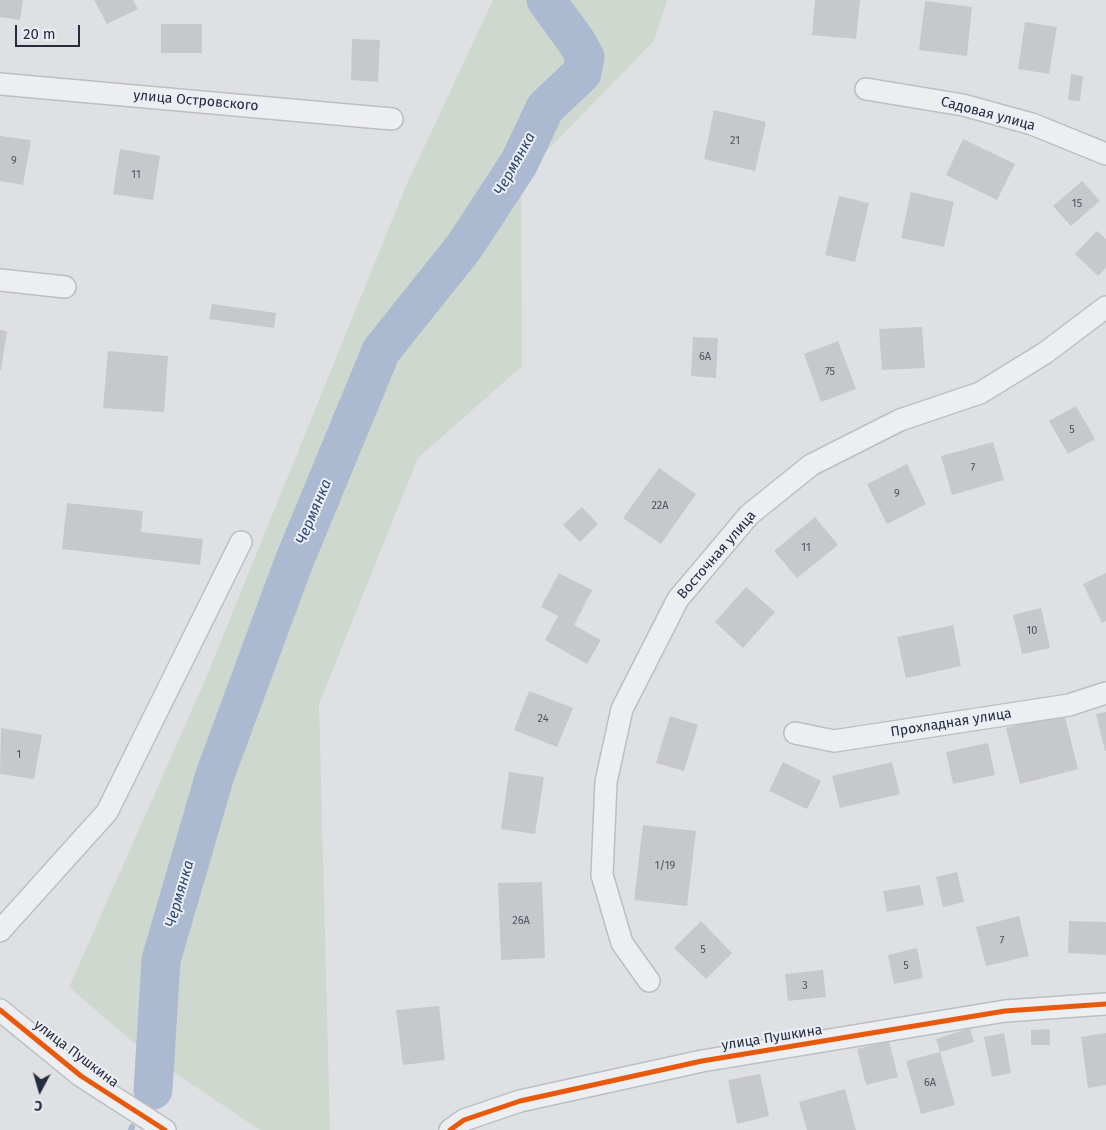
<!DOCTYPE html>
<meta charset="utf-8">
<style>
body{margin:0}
#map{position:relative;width:1106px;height:1130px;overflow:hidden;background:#dfe0e4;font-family:"Fira Sans",sans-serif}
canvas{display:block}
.north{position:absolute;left:15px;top:1065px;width:50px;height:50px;-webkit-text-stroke:4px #ebeef4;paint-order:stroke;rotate:186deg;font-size:14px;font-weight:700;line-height:20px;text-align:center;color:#252c3d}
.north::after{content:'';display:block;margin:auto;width:18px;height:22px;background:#252c3d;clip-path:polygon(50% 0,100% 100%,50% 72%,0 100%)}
.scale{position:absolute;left:15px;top:25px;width:65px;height:22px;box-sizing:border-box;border:2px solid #252c3d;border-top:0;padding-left:6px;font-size:15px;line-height:18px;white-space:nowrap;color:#252c3d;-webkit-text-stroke:4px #ebeef4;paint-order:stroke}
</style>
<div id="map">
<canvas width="1106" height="1130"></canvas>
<div class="north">С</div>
<div class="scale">20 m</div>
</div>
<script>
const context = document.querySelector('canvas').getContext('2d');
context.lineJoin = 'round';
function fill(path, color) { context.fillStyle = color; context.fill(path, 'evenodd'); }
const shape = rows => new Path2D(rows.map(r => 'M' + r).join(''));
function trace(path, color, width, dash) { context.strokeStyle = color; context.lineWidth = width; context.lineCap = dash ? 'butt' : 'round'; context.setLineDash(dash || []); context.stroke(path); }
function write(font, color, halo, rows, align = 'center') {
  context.font = font + ' "Fira Sans",sans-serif'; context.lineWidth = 4; context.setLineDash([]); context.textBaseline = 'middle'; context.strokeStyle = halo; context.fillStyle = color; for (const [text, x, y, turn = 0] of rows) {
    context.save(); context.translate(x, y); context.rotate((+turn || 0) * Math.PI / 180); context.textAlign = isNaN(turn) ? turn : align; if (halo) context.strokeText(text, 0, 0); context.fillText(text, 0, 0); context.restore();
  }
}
fill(shape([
 [493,0,667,0,654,41,521,177,522,366,418,458,319,704,330,1130,260,1130,148,1055,69,987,203,685,406,186]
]), '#ced8ce');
trace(shape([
 [131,1130,132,1127]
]), '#abbad1', 6);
trace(shape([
 [153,1090,161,960,215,775,293,564,381,351,464,247,519,163,545,108,582,73,585,57,576,41,546,0]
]), '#abbad1', 39);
fill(shape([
 [0,0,23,0,20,20,0,17],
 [94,0,133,0,138,9,107,24],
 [815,0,860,0,856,39,812,35],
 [925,1,972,7,967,56,919,50],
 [1025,22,1057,27,1049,74,1018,69],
 [161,24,202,24,202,53,161,53],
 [352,39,380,40,378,82,351,80],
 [1071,74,1083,76,1080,101,1068,100],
 [714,110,766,122,755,171,704,159],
 [0,136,31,140,23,185,0,181],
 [963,139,1015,164,997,200,946,175],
 [120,149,160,156,153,200,113,194],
 [1082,181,1100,201,1071,226,1053,206],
 [911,192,954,202,944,247,901,238],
 [839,196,869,203,855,262,825,255],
 [1097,231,1106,239,1106,268,1098,276,1075,254],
 [212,304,276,313,274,328,209,319],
 [922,327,925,368,882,370,879,329],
 [0,330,7,331,1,370,0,370],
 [693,337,718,338,716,378,691,376],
 [838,341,856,389,821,402,804,354],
 [108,351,168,356,164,412,103,408],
 [1076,406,1095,439,1068,454,1049,421],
 [993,442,1004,480,952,495,941,456],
 [907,464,926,504,887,524,867,484],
 [659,468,696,494,661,544,623,518],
 [67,503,143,511,141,532,203,539,200,565,62,549],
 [582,507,598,524,580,542,563,525],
 [815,517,838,545,797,578,774,551],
 [559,573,592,590,574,625,601,640,587,664,545,640,558,616,541,607],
 [1106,573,1106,621,1102,623,1083,584],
 [746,587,775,612,743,648,715,622],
 [1041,608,1050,648,1022,654,1013,615],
 [953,625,961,666,906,678,897,637],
 [529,691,573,708,557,747,514,730],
 [1106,712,1106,751,1105,751,1096,714],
 [1064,713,1078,769,1020,784,1006,728],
 [670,716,698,725,684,771,656,763],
 [1,728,42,735,34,779,0,774],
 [988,743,995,775,953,784,946,752],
 [783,762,821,781,807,809,769,791],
 [892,762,900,794,840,808,832,776],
 [509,772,544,777,535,834,501,829],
 [643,825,696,831,687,906,634,900],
 [957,872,964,902,943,907,936,877],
 [542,882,545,958,501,960,498,883],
 [920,885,924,905,887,912,883,891],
 [1019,916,1029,956,986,966,976,927],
 [701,921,732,953,706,979,674,948],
 [1069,921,1106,922,1106,955,1068,953],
 [917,948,923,978,894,984,888,955],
 [823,970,826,997,788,1001,785,974],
 [439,1006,445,1060,403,1065,396,1010],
 [970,1028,974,1042,940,1052,936,1039],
 [1050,1029,1050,1045,1031,1045,1031,1030],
 [1004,1033,1011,1073,992,1077,984,1037],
 [1106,1033,1106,1085,1088,1088,1081,1037],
 [889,1041,898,1077,866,1085,857,1049],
 [940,1052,955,1105,921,1114,906,1061],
 [760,1074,769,1116,737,1124,728,1080],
 [845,1089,856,1130,807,1130,799,1102]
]), '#c7c8cc');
const minor = shape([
 [0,84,392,119],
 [866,89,963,105,1032,124,1106,154],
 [0,280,65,287],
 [795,733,834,741,1069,705,1106,693],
 [0,931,107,812,241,542],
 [649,981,622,943,602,875,606,782,622,709,678,599,749,515,811,465,900,420,980,393,1045,353,1106,307],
 [0,1010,81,1076,165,1130],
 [450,1130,464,1120,520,1101,702,1061,1005,1011,1106,1004]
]);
trace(minor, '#bdbec2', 24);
trace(minor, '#edeef1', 21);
trace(shape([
 [0,1010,81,1076,165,1130],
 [450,1130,464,1120,520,1101,702,1061,1005,1011,1106,1004]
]), '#e8590c', 5);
write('11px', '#4e5462', null, [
 ["21",735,141],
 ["9",14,161],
 ["11",136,175],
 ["15",1077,204],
 ["6А",705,357],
 ["75",830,372],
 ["5",1072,430],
 ["7",973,468],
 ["9",897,494],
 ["22А",660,506],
 ["11",806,548],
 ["10",1032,631],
 ["24",543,719],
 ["1",19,755],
 ["1/19",665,866],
 ["26А",521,921],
 ["7",1002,941],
 ["5",703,950],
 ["5",906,966],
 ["3",805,986],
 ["6А",930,1083]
]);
write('14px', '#252c3d', '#ebeef4', [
 ["улица Островского",196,101,5],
 ["Садовая улица",988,114,15],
 ["Восточная улица",717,555,-49],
 ["Прохладная улица",951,723,-9],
 ["улица Пушкина",772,1038,-9],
 ["улица Пушкина",76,1054,37]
]);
write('italic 15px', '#2e4772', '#ebeef4', [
 ["Чермянка",515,164,-61],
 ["Чермянка",314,512,-67],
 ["Чермянка",180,894,-74]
]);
</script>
